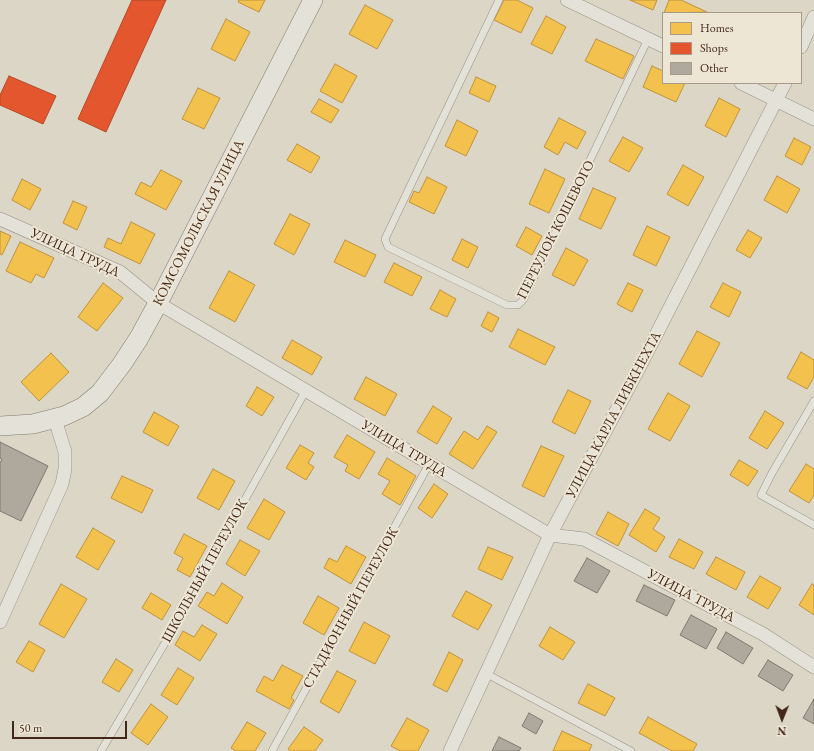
<!DOCTYPE html>
<meta charset="utf-8">
<style>
body{margin:0}
#map{position:relative;width:814px;height:751px;overflow:hidden;background:#dcd6c6;font-family:"EB Garamond",serif}
canvas{display:block}
.legend{position:absolute;left:662px;top:12px;width:140px;height:72px;box-sizing:border-box;background:#eee6d4;border:1px solid #aa9a8a;margin:0;padding:5px 7px;list-style:none;font-size:12px;color:#43281a}
.legend li{display:flex;align-items:center;gap:8px;height:20px}
.legend b{width:20px;border:1px solid #aa9a8a}
.north{position:absolute;left:762px;top:699px;width:40px;height:40px;-webkit-text-stroke:3px #eee6d4;paint-order:stroke;rotate:181deg;font-size:11px;font-weight:700;line-height:16px;text-align:center;color:#43281a}
.north::after{content:'';display:block;margin:auto;width:14px;height:18px;background:#43281a;clip-path:polygon(50% 0,100% 100%,50% 72%,0 100%)}
.scale{position:absolute;left:12px;top:721px;width:115px;height:18px;box-sizing:border-box;border:2px solid #43281a;border-top:0;padding-left:5px;font-size:12px;line-height:14px;white-space:nowrap;color:#43281a;-webkit-text-stroke:3px #eee6d4;paint-order:stroke}
</style>
<div id="map">
<canvas width="814" height="751"></canvas>
<ul class="legend">
<li><b style="height:11px;background:#f2c14e"></b>Homes</li>
<li><b style="height:11px;background:#e4572e"></b>Shops</li>
<li><b style="height:11px;background:#afa89d"></b>Other</li>
</ul>
<div class="north">N</div>
<div class="scale">50 m</div>
</div>
<script>
const context = document.querySelector('canvas').getContext('2d');
context.lineJoin = 'round';
function fill(path, color) { context.fillStyle = color; context.fill(path, 'evenodd'); }
const shape = rows => new Path2D(rows.map(r => 'M' + r).join(''));
function trace(path, color, width, dash) { context.strokeStyle = color; context.lineWidth = width; context.lineCap = dash ? 'butt' : 'round'; context.setLineDash(dash || []); context.stroke(path); }
function write(font, color, halo, rows, align = 'center') {
  context.font = font + ' "EB Garamond",serif'; context.lineWidth = 4; context.setLineDash([]); context.textBaseline = 'middle'; context.strokeStyle = halo; context.fillStyle = color; for (const [text, x, y, turn = 0] of rows) {
    context.save(); context.translate(x, y); context.rotate((+turn || 0) * Math.PI / 180); context.textAlign = isNaN(turn) ? turn : align; if (halo) context.strokeText(text, 0, 0); context.fillText(text, 0, 0); context.restore();
  }
}
const homes = shape([
 [239,0,265,0,259,12,238,2,239,0],
 [504,0,517,0,533,8,521,33,494,20,504,0],
 [630,0,657,0,653,10,630,0],
 [669,0,681,0,707,12,664,13,669,0],
 [365,5,393,20,377,49,349,34,365,5],
 [546,16,566,27,552,54,531,44,546,16],
 [226,19,250,32,235,61,211,49,226,19],
 [596,39,634,56,623,79,585,61,596,39],
 [335,64,357,76,342,103,320,91,335,64],
 [652,66,663,71,663,83,685,83,676,102,643,87,652,66],
 [476,77,496,86,489,102,469,93,476,77],
 [198,88,220,98,204,129,182,119,198,88],
 [719,98,740,109,726,137,705,126,719,98],
 [319,99,339,110,331,123,311,112,319,99],
 [559,118,586,132,577,149,565,142,558,155,544,147,559,118],
 [457,120,478,131,466,156,445,146,457,120],
 [623,137,643,148,629,172,609,161,623,137],
 [794,138,811,147,802,165,785,156,794,138],
 [297,144,320,157,311,173,287,160,297,144],
 [683,165,704,177,688,206,667,194,683,165],
 [545,169,565,179,549,213,529,204,545,169],
 [161,170,182,181,166,210,135,194,141,182,151,187,161,170],
 [777,176,800,189,787,213,764,200,777,176],
 [427,177,447,187,434,214,409,202,414,191,419,193,427,177],
 [22,179,41,189,30,210,12,200,22,179],
 [593,188,616,198,601,229,579,219,593,188],
 [73,201,87,207,77,230,63,223,73,201],
 [290,214,310,224,294,255,274,244,290,214],
 [131,222,155,234,140,264,104,247,108,238,121,244,131,222],
 [647,226,670,237,656,266,633,255,647,226],
 [526,227,542,236,532,255,516,246,526,227],
 [748,230,762,238,750,258,736,250,748,230],
 [0,231,11,236,2,255,0,254,0,231],
 [462,239,478,247,468,268,452,260,462,239],
 [345,240,376,255,365,277,334,262,345,240],
 [20,242,54,258,44,278,36,274,31,283,6,271,20,242],
 [566,248,588,260,574,286,552,275,566,248],
 [394,263,422,277,412,296,384,282,394,263],
 [229,271,255,285,235,322,209,308,229,271],
 [103,283,123,298,97,331,78,317,103,283],
 [628,283,643,290,632,312,617,304,628,283],
 [723,283,741,292,729,317,710,307,723,283],
 [440,290,456,299,447,317,430,309,440,290],
 [488,312,499,318,492,332,481,326,488,312],
 [518,329,555,347,545,365,509,347,518,329],
 [697,331,720,343,702,377,679,364,697,331],
 [292,340,322,357,312,375,282,358,292,340],
 [801,352,814,360,814,377,807,389,787,378,801,352],
 [51,353,69,372,39,401,21,382,51,353],
 [366,377,397,394,385,416,354,399,366,377],
 [257,387,274,397,262,416,246,406,257,387],
 [568,390,591,401,575,434,552,422,568,390],
 [668,393,690,406,670,441,648,429,668,393],
 [433,406,452,418,437,444,417,432,433,406],
 [765,411,784,423,767,449,749,438,765,411],
 [154,412,179,426,168,446,143,432,154,412],
 [487,426,497,432,473,469,449,454,464,431,478,440,487,426],
 [347,435,375,452,359,479,345,471,348,465,334,457,347,435],
 [300,445,314,453,308,463,314,467,306,480,286,468,300,445],
 [541,446,564,456,544,497,522,486,541,446],
 [387,458,416,476,400,505,382,494,390,481,378,474,387,458],
 [739,460,758,471,748,486,730,475,739,460],
 [806,464,814,469,814,495,809,503,789,491,806,464],
 [213,469,235,481,219,510,197,498,213,469],
 [122,476,153,490,142,513,111,498,122,476],
 [434,484,448,494,432,518,418,508,434,484],
 [264,499,285,512,269,540,247,528,264,499],
 [645,509,660,518,653,529,665,537,656,552,629,535,645,509],
 [608,512,629,524,618,546,596,534,608,512],
 [93,528,115,541,98,570,76,557,93,528],
 [184,534,207,546,190,577,177,570,183,558,174,553,184,534],
 [679,539,703,552,694,569,669,557,679,539],
 [240,540,260,551,245,576,226,564,240,540],
 [346,546,366,557,351,584,324,568,329,558,337,562,346,546],
 [488,547,513,557,502,580,478,569,488,547],
 [716,557,745,572,736,590,706,574,716,557],
 [760,576,781,588,768,609,747,597,760,576],
 [222,583,243,597,227,624,198,606,207,592,214,596,222,583],
 [61,584,87,599,64,638,39,624,61,584],
 [812,584,814,585,814,615,799,605,812,584],
 [466,591,492,605,478,630,452,616,466,591],
 [151,593,171,605,162,620,142,608,151,593],
 [318,596,339,608,324,635,303,623,318,596],
 [364,622,390,636,375,664,349,651,364,622],
 [202,625,217,634,200,661,175,645,183,631,194,637,202,625],
 [550,627,575,642,563,660,539,646,550,627],
 [29,641,45,650,33,672,16,662,29,641],
 [449,652,463,660,447,692,433,685,449,652],
 [116,659,133,670,119,692,102,682,116,659],
 [282,665,303,676,291,698,294,700,289,709,256,691,264,676,273,681,282,665],
 [178,668,194,678,177,705,161,695,178,668],
 [337,671,356,681,339,713,320,702,337,671],
 [588,684,615,698,605,716,578,703,588,684],
 [151,704,168,717,148,745,131,733,151,704],
 [648,717,697,744,693,751,672,751,639,733,648,717],
 [407,718,429,730,418,751,400,751,391,746,407,718],
 [247,722,266,733,255,751,236,751,231,748,247,722],
 [304,727,323,740,315,751,291,751,288,749,304,727],
 [562,731,592,745,589,751,553,751,562,731]
]);
fill(homes, '#f2c14e');
trace(homes, '#be933e', 1);
const shops = shape([
 [132,0,166,0,106,132,78,119,132,0],
 [9,76,56,96,43,124,0,105,0,95,9,76]
]);
fill(shops, '#e4572e');
trace(shops, '#b44928', 1);
const building = shape([
 [0,442,48,466,21,521,0,511,0,463,2,459,0,458,0,442],
 [587,558,610,571,597,593,574,581,587,558],
 [644,585,675,600,667,616,636,601,644,585],
 [691,615,717,629,706,649,680,635,691,615],
 [726,632,753,648,743,664,717,648,726,632],
 [768,660,793,675,783,691,758,676,768,660],
 [814,699,814,724,803,718,814,699],
 [529,713,543,721,536,734,522,726,529,713],
 [499,737,521,748,519,751,492,751,499,737]
]);
fill(building, '#afa89d');
trace(building, '#81786f', 1);
const lane = shape([
 [499,0,385,239,388,247,507,305,518,305,523,300,648,39],
 [814,401,772,473,761,495,814,525],
 [487,674,631,751],
 [101,751,165,643,306,390],
 [272,751,429,464]
]);
const street = shape([
 [567,0,663,46],
 [801,47,814,17],
 [741,83,814,119],
 [0,219,120,272,158,303,550,535,584,539,763,634,814,667],
 [0,622,62,484,65,469,65,452,55,419],
 [450,751,550,535,639,368,785,83]
]);
const secondary = shape([
 [0,426,33,424,64,416,83,407,100,393,122,364,139,338,158,303,313,0]
]);
trace(lane, '#979085', 8);
trace(street, '#979085', 14);
trace(secondary, '#81786f', 20);
trace(lane, '#e4e1d9', 7);
trace(street, '#e4e1d9', 13);
trace(secondary, '#e4e1d9', 19);
write('14px', '#43281a', '#eee6d4', [
 ["КОМСОМОЛЬСКАЯ УЛИЦА",199,223,-63],
 ["ПЕРЕУЛОК КОШЕВОГО",556,230,-63],
 ["УЛИЦА ТРУДА",75,253,25],
 ["УЛИЦА КАРЛА ЛИБКНЕХТА",614,415,-62],
 ["УЛИЦА ТРУДА",404,449,31],
 ["ШКОЛЬНЫЙ ПЕРЕУЛОК",205,571,-61],
 ["УЛИЦА ТРУДА",691,596,28],
 ["СТАДИОННЫЙ ПЕРЕУЛОК",351,608,-61]
]);
</script>
